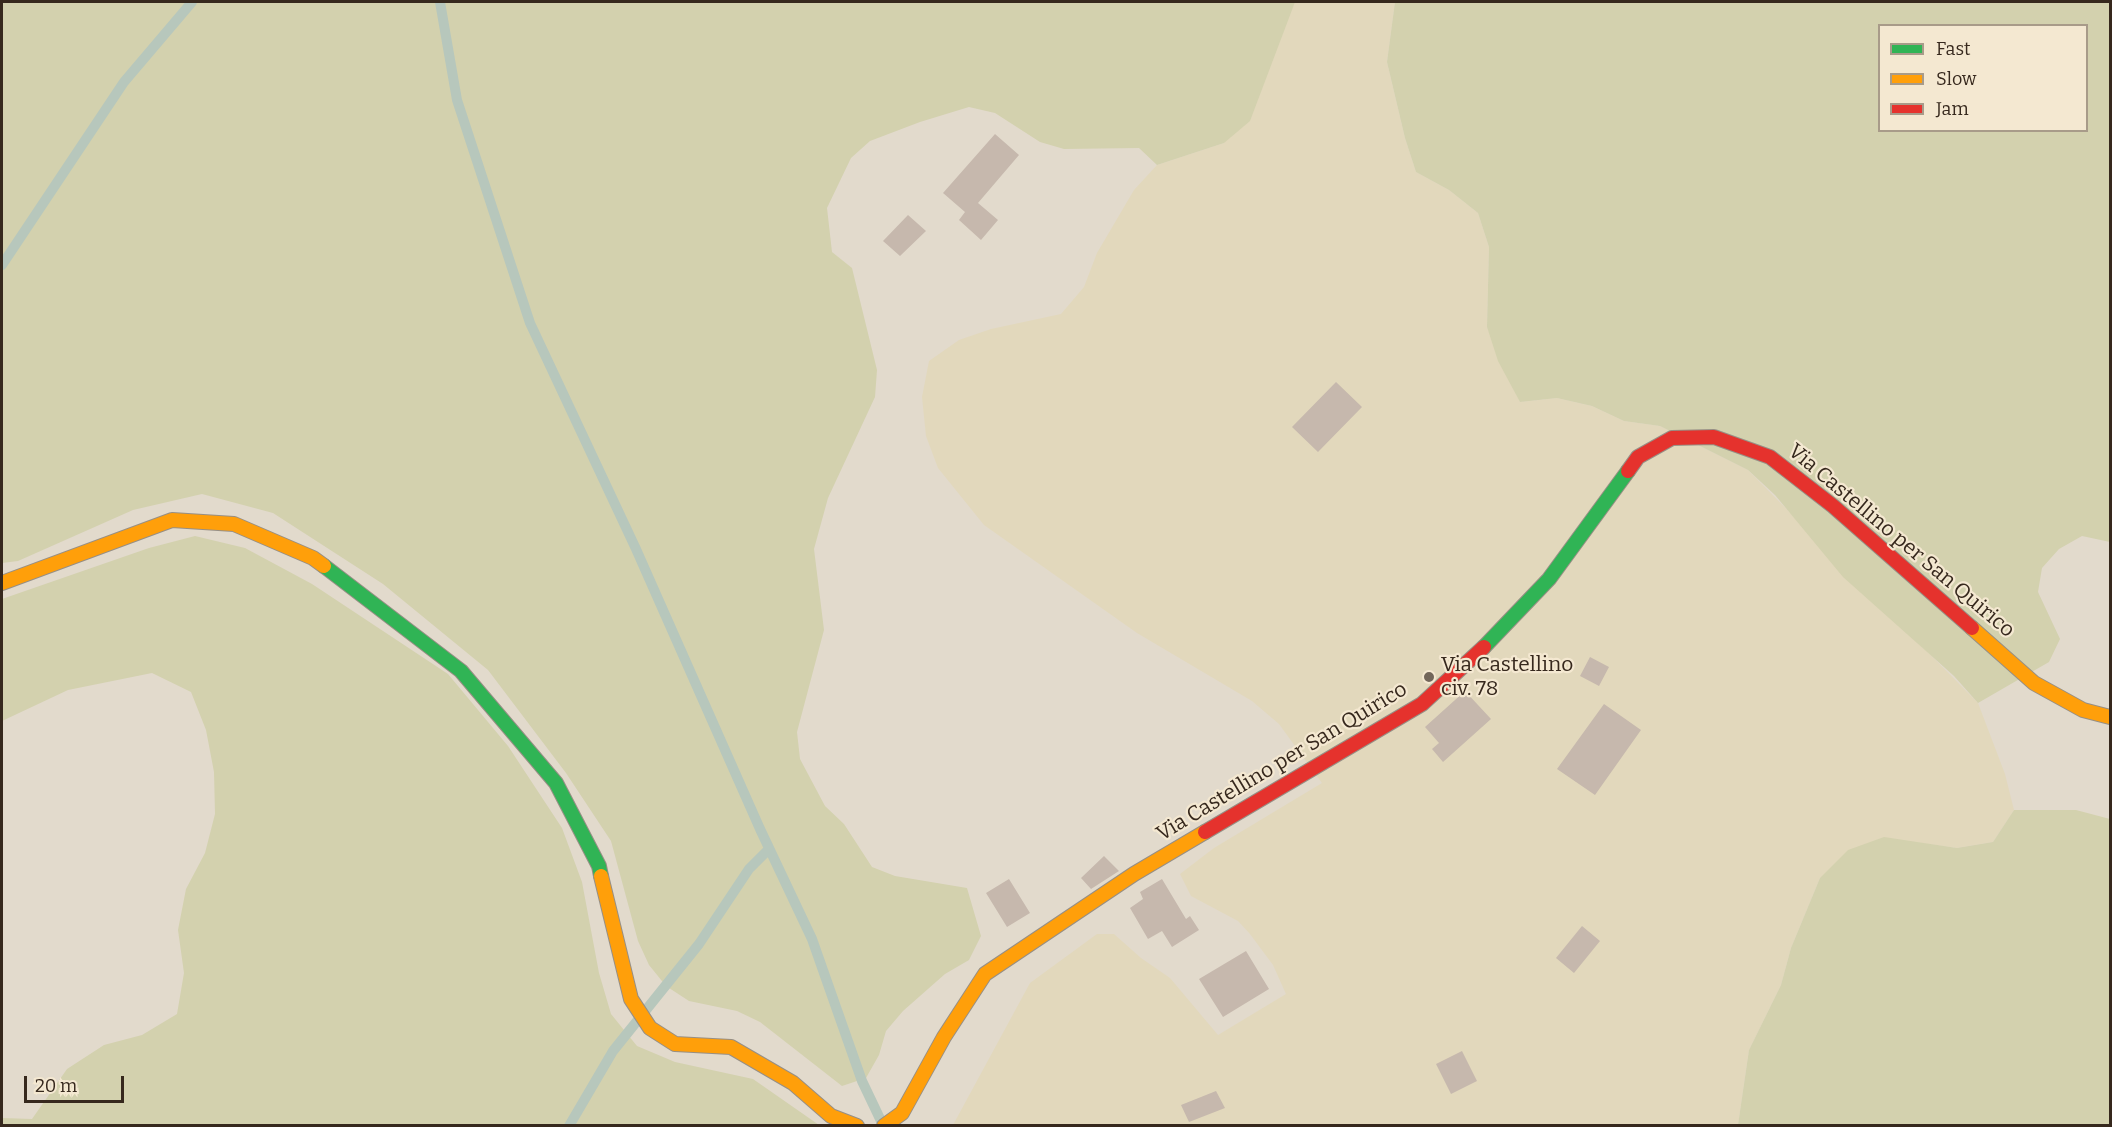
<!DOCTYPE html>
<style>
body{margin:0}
#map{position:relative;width:2112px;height:1127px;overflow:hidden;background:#e2dacc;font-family:Bitter,serif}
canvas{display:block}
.frame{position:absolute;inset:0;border:3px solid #36281d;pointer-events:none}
.legend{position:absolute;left:1878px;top:24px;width:210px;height:108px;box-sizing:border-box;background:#f4e8d1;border:2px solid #a89b89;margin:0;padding:8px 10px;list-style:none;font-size:18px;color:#36281d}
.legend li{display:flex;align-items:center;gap:12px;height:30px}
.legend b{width:30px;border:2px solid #a89b89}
.scale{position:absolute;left:24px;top:1076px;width:100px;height:27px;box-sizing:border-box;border:3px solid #36281d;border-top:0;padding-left:8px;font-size:18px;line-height:21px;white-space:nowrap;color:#36281d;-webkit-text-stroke:4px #f4e8d1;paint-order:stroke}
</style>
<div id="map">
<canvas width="2112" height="1127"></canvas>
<div class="frame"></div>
<ul class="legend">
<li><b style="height:8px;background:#30b455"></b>Fast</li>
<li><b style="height:8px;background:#ff9f0a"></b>Slow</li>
<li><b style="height:8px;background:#e5322d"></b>Jam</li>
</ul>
<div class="scale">20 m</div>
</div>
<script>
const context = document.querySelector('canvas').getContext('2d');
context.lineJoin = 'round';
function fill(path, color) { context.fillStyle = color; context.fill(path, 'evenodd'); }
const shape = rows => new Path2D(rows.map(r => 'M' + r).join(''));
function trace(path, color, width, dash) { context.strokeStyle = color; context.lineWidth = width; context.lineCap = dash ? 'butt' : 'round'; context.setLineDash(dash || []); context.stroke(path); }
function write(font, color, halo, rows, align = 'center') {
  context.font = font + ' Bitter,serif'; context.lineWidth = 4.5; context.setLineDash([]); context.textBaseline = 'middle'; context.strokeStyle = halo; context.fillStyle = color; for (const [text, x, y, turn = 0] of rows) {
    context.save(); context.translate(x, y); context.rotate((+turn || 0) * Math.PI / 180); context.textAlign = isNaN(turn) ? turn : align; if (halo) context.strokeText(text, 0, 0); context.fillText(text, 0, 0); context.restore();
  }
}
fill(shape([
 [1295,2,1395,2,1387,62,1405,138,1416,172,1449,190,1478,213,1489,247,1487,327,1520,402,1557,398,1592,406,1624,421,1660,426,1748,470,1978,703,2005,774,2014,810,1993,842,1957,848,1884,838,1820,878,1791,948,1781,985,1749,1050,1738,1125,953,1125,1030,983,1097,934,1114,934,1141,958,1170,978,1218,1035,1286,994,1273,965,1250,934,1238,921,1191,896,1180,874,1214,848,1322,783,1279,724,1252,701,1137,633,984,525,938,468,926,436,922,397,929,361,959,340,991,329,1061,314,1084,287,1097,253,1134,190,1157,165,1224,143]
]), '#e2d8bc');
fill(shape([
 [2,2,1295,2,1250,121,1224,143,1157,165,1139,148,1064,149,1040,142,995,113,969,107,920,122,870,141,851,158,827,208,832,252,852,268,877,370,875,397,828,498,814,549,824,630,797,732,800,759,825,806,844,824,872,867,895,876,967,888,981,936,969,960,945,974,903,1011,886,1031,879,1055,866,1078,842,1086,760,1022,737,1011,689,1001,666,986,649,965,638,941,611,841,566,773,488,670,383,584,273,513,202,494,133,510,18,561,2,563],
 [1395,2,2110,2,2110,542,2082,536,2059,549,2042,568,2038,592,2060,639,2049,662,1978,703,1954,676,1843,577,1775,495,1748,470,1660,426,1624,421,1592,406,1557,398,1520,402,1498,361,1487,327,1489,247,1478,213,1449,190,1416,172,1405,138,1387,62],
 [1880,26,2086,26,2086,130,1880,130],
 [195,536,245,548,312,584,448,674,508,746,562,828,582,882,599,973,611,1014,637,1046,675,1062,753,1079,819,1125,2,1125,2,1118,32,1119,67,1069,104,1045,142,1035,177,1014,184,973,178,930,186,889,205,853,215,814,214,772,206,730,191,692,152,673,68,690,2,721,2,599,149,548],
 [2014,810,2076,810,2110,819,2110,1125,1738,1125,1749,1050,1781,985,1791,948,1820,878,1848,850,1884,837,1957,848,1993,842]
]), '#d3d1ae');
trace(shape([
 [440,2,457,100,530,323,636,549,760,829,812,939,862,1081,882,1123],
 [2,265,124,82,192,2],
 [569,1126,613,1051,699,944,749,869,769,849]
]), '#b7c7bc', 10);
fill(shape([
 [995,134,1019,155,978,203,998,220,981,240,959,220,965,212,943,193],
 [908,215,926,231,900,256,883,241],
 [1336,382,1362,407,1318,452,1292,427],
 [1590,657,1609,667,1599,686,1580,676],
 [1465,691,1491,719,1443,762,1432,749,1439,743,1425,727],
 [1604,704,1641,730,1595,795,1557,769],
 [1104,856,1119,871,1091,889,1081,878],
 [1009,879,1030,913,1007,927,986,893],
 [1162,879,1186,919,1190,916,1199,930,1172,947,1162,931,1148,939,1130,908,1143,899,1140,892],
 [1582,926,1600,941,1574,973,1556,958],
 [1246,951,1269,989,1223,1017,1199,979],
 [1462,1051,1477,1081,1451,1094,1436,1064],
 [1216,1091,1225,1108,1189,1122,1181,1105]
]), '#c6b8ad');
const fast = shape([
 [324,566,461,671,556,783,599,866,601,876],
 [1484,647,1549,579,1628,471]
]);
const slow = shape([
 [2,583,172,520,234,524,313,558,324,566],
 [1972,628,2034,683,2083,710,2110,717],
 [601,876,631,999,650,1028,675,1044,731,1047,793,1083,831,1116,857,1126],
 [884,1126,902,1113,944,1037,985,974,1134,874,1205,832]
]);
const jam = shape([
 [1628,471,1638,457,1672,438,1714,437,1770,457,1833,506,1972,628],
 [1205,832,1422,704,1484,647]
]);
trace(fast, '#978f85', 16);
trace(slow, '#978f85', 16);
trace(jam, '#978f85', 16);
trace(fast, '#30b455', 14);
trace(slow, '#ff9f0a', 14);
trace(jam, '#e5322d', 14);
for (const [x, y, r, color] of [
 [1429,677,6,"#72665a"]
]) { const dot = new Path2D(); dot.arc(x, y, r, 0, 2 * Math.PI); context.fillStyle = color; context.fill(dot); trace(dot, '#f4e8d1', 2); }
write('21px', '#36281d', '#f4e8d1', [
 ["Via Castellino per San Quirico",1901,541,40],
 ["Via Castellino per San Quirico",1282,762,-31]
]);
write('21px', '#36281d', '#f4e8d1', [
 ["Via Castellino",1441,665],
 ["civ. 78",1441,689]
], 'left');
</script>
